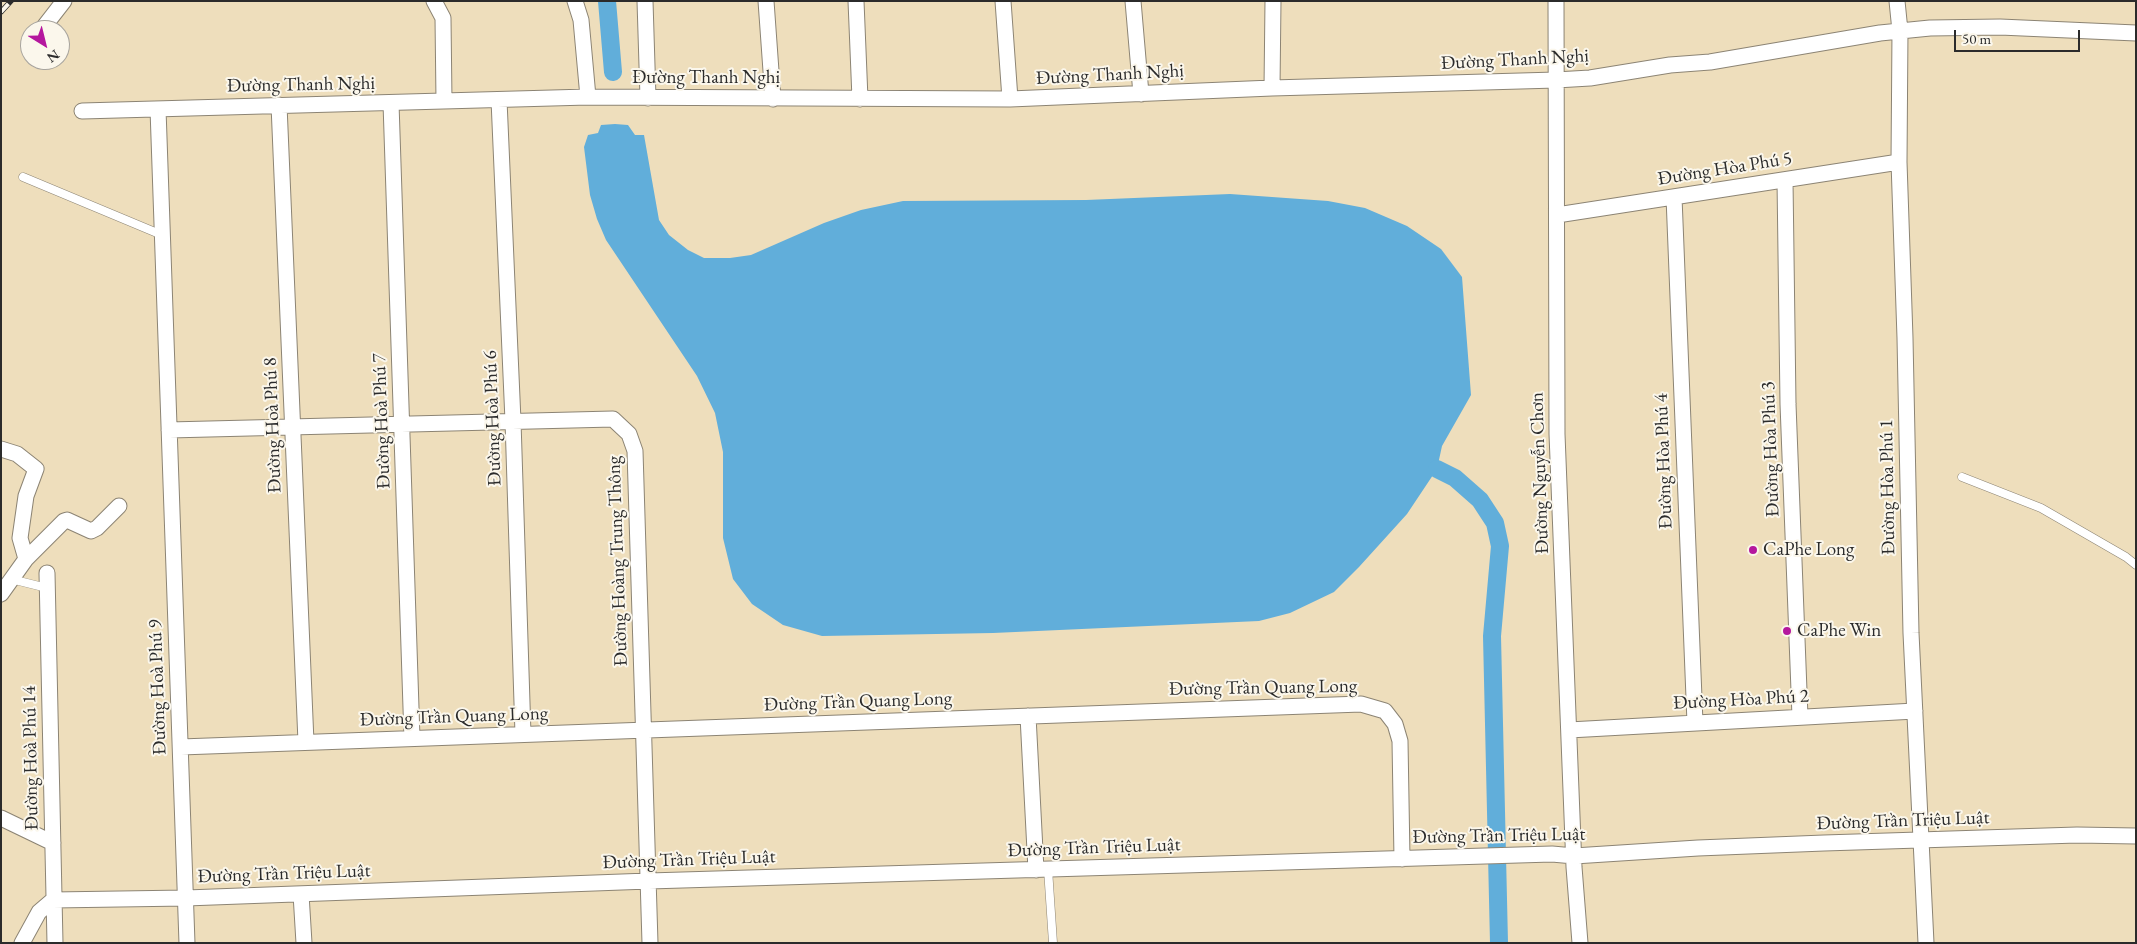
<!DOCTYPE html>
<meta charset="utf-8">
<style>
body{margin:0}
#map{position:relative;width:2137px;height:944px;overflow:hidden;background:#eedebc;font-family:"EB Garamond",serif}
canvas{display:block}
.frame{position:absolute;inset:0;border:2px solid #2b2b2b;pointer-events:none}
.north{position:absolute;left:20px;top:20px;width:50px;height:50px;box-sizing:border-box;background:#fbf7ec;border:1px solid #a8a59f;border-radius:50%;rotate:144deg;font-size:14px;font-weight:700;line-height:20px;text-align:center;color:#2b2b2b}
.north::after{content:'';display:block;margin:auto;width:18px;height:22px;background:#b5179e;clip-path:polygon(50% 0,100% 100%,50% 72%,0 100%)}
.scale{position:absolute;left:1954px;top:30px;width:126px;height:22px;box-sizing:border-box;border:2px solid #2b2b2b;border-top:0;padding-left:6px;font-size:15px;line-height:18px;white-space:nowrap;color:#2b2b2b;-webkit-text-stroke:4px #fbf7ec;paint-order:stroke}
</style>
<div id="map">
<canvas width="2137" height="944"></canvas>
<div class="frame"></div>
<div class="north">N</div>
<div class="scale">50 m</div>
</div>
<script>
const context = document.querySelector('canvas').getContext('2d');
context.lineJoin = 'round';
function fill(path, color) { context.fillStyle = color; context.fill(path, 'evenodd'); }
const shape = rows => new Path2D(rows.map(r => 'M' + r).join(''));
function trace(path, color, width, dash) { context.strokeStyle = color; context.lineWidth = width; context.lineCap = dash ? 'butt' : 'round'; context.setLineDash(dash || []); context.stroke(path); }
function write(font, color, halo, rows, align = 'center') {
  context.font = font + ' "EB Garamond",serif'; context.lineWidth = 4; context.setLineDash([]); context.textBaseline = 'middle'; context.strokeStyle = halo; context.fillStyle = color; for (const [text, x, y, turn = 0] of rows) {
    context.save(); context.translate(x, y); context.rotate((+turn || 0) * Math.PI / 180); context.textAlign = isNaN(turn) ? turn : align; if (halo) context.strokeText(text, 0, 0); context.fillText(text, 0, 0); context.restore();
  }
}
fill(shape([
 [615,124,628,125,635,135,644,135,659,220,669,235,688,250,704,258,730,258,751,255,824,223,861,210,903,201,1086,200,1230,194,1328,201,1365,208,1407,226,1441,249,1462,277,1471,395,1442,446,1437,469,1407,514,1359,567,1334,592,1290,613,1259,621,993,633,822,636,783,625,752,604,733,579,723,538,723,452,715,413,697,376,606,240,597,219,590,195,584,147,588,135,598,133,601,125]
]), '#61aeda');
trace(shape([
 [607,1,613,72],
 [1437,469,1455,478,1480,500,1495,523,1500,546,1492,636,1499,943]
]), '#61aeda', 18);
const lane = shape([
 [23,177,162,235],
 [1962,477,2041,508,2126,557,2136,565],
 [11,579,47,588],
 [1048,869,1053,943]
]);
const street = shape([
 [434,1,443,18,444,101],
 [575,1,581,20,588,97],
 [645,1,648,98],
 [766,1,773,99],
 [856,1,860,99],
 [1003,1,1010,99],
 [1133,1,1141,94],
 [1556,1,1557,434,1574,867,1580,943],
 [1897,1,1900,31,1899,162,1905,338,1911,633,1926,943],
 [43,28,64,1],
 [1272,88,1273,1],
 [499,100,513,421,523,734],
 [391,103,412,738],
 [279,105,306,742],
 [158,109,187,943],
 [82,111,588,97,1010,99,1272,88,1556,80,1590,78,1670,65,1710,62,1880,33,1930,28,2000,27,2136,33],
 [1785,180,1788,404,1800,717],
 [1674,197,1695,723],
 [1557,215,1899,162],
 [169,430,613,419,629,434,635,451,650,943],
 [1,449,17,454,36,469,26,496,20,538,26,559,1,594],
 [26,559,64,521,67,520,91,531,97,528,119,506],
 [47,573,55,943],
 [1028,716,1036,870],
 [1569,730,1915,711],
 [181,747,1361,704,1385,711,1395,724,1400,741,1402,859],
 [1,818,53,843],
 [301,894,304,943],
 [22,943,39,912,53,900,186,898,649,881,1552,854,1574,856,1698,848,1824,843,2077,835,2136,836]
]);
trace(lane, '#8c8474', 9);
trace(street, '#8c8474', 17);
trace(lane, '#fff', 8);
trace(street, '#fff', 15);
const rail = shape([
 [1,12,11,1]
]);
trace(rail, '#2b2b2b', 5.5);
trace(rail, '#fbf7ec', 4, [11]);
for (const [x, y, r, color] of [
 [1753,550,5,"#b5179e"],
 [1787,631,5,"#b5179e"]
]) { const dot = new Path2D(); dot.arc(x, y, r, 0, 2 * Math.PI); context.fillStyle = color; context.fill(dot); trace(dot, '#fbf7ec', 2); }
write('19px', '#2b2b2b', '#fbf7ec', [
 ["Đường Thanh Nghị",1515,60,-3],
 ["Đường Thanh Nghị",1110,75,-3],
 ["Đường Thanh Nghị",706,78],
 ["Đường Thanh Nghị",301,85,-1],
 ["Đường Hòa Phú 5",1725,169,-9],
 ["Đường Hoà Phú 6",493,418,-92],
 ["Đường Hoà Phú 7",382,421,-92],
 ["Đường Hoà Phú 8",273,425,-92],
 ["Đường Hòa Phú 3",1771,449,-92],
 ["Đường Hòa Phú 4",1664,461,-92],
 ["Đường Nguyễn Chơn",1540,473,-92],
 ["Đường Hòa Phú 1",1888,487,-91],
 ["Đường Hoàng Trung Thông",618,561,-92],
 ["Đường Hoà Phú 9",158,687,-92],
 ["Đường Trần Quang Long",1263,688,-1],
 ["Đường Hòa Phú 2",1741,700,-3],
 ["Đường Trần Quang Long",858,702,-2],
 ["Đường Trần Quang Long",454,717,-2],
 ["Đường Hoà Phú 14",31,758,-91],
 ["Đường Trần Triệu Luật",1903,821,-2],
 ["Đường Trần Triệu Luật",1499,836,-1],
 ["Đường Trần Triệu Luật",1094,848,-2],
 ["Đường Trần Triệu Luật",689,860,-2],
 ["Đường Trần Triệu Luật",284,874,-2]
]);
write('19px', '#2b2b2b', '#fbf7ec', [
 ["CaPhe Long",1763,550],
 ["CaPhe Win",1797,631]
], 'left');
</script>
